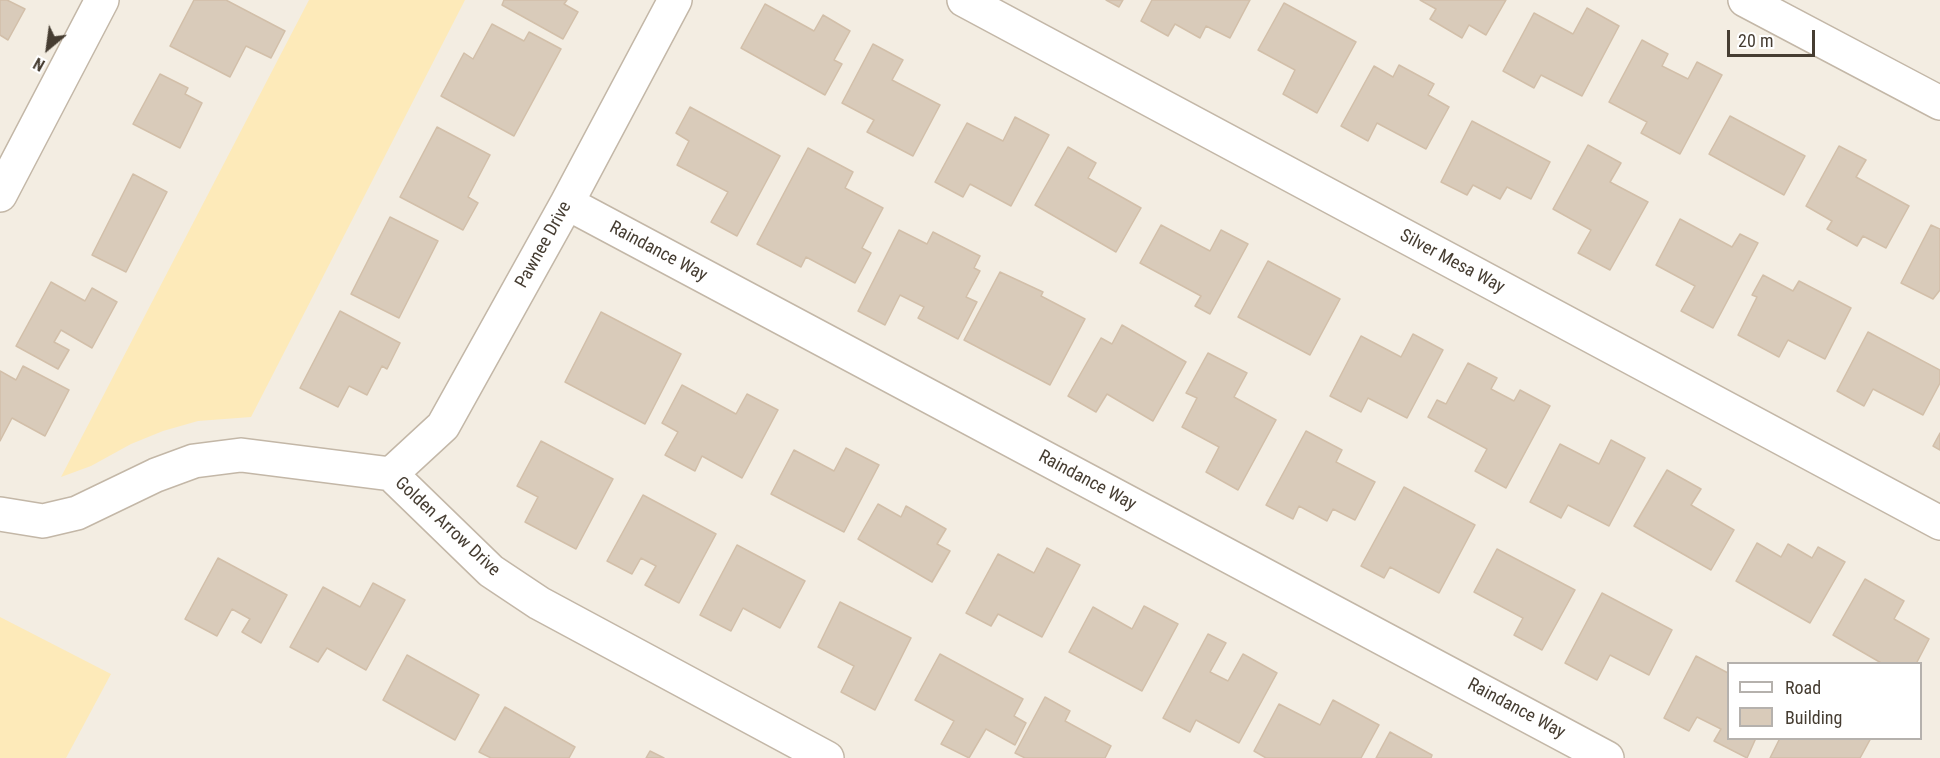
<!DOCTYPE html>
<style>
body{margin:0}
#map{position:relative;width:1940px;height:758px;overflow:hidden;background:#f3ede2;font-family:"Roboto Condensed",sans-serif}
canvas{display:block}
.legend{position:absolute;left:1727px;top:662px;width:195px;height:78px;box-sizing:border-box;background:#fff;border:2px solid #b5b1ad;margin:0;padding:8px 10px;list-style:none;font-size:18px;color:#463d32}
.legend li{display:flex;align-items:center;gap:12px;height:30px}
.legend b{width:30px;border:2px solid #b5b1ad}
.north{position:absolute;left:18px;top:18px;width:60px;height:60px;-webkit-text-stroke:4px #fff;paint-order:stroke;rotate:209deg;font-size:16px;font-weight:700;line-height:24px;text-align:center;color:#463d32}
.north::after{content:'';display:block;margin:auto;width:21px;height:27px;background:#463d32;clip-path:polygon(50% 0,100% 100%,50% 72%,0 100%)}
.scale{position:absolute;left:1727px;top:30px;width:88px;height:27px;box-sizing:border-box;border:3px solid #463d32;border-top:0;padding-left:8px;font-size:18px;line-height:21px;white-space:nowrap;color:#463d32;-webkit-text-stroke:4px #fff;paint-order:stroke}
</style>
<div id="map">
<canvas width="1940" height="758"></canvas>
<ul class="legend">
<li><b style="height:8px;background:#fff"></b>Road</li>
<li><b style="height:16px;background:#d9cbba"></b>Building</li>
</ul>
<div class="north">N</div>
<div class="scale">20 m</div>
</div>
<script>
const context = document.querySelector('canvas').getContext('2d');
context.lineJoin = 'round';
function fill(path, color) { context.fillStyle = color; context.fill(path, 'evenodd'); }
const shape = rows => new Path2D(rows.map(r => 'M' + r).join(''));
function trace(path, color, width, dash) { context.strokeStyle = color; context.lineWidth = width; context.lineCap = dash ? 'butt' : 'round'; context.setLineDash(dash || []); context.stroke(path); }
function write(font, color, halo, rows, align = 'center') {
  context.font = font + ' "Roboto Condensed",sans-serif'; context.lineWidth = 6; context.setLineDash([]); context.textBaseline = 'middle'; context.strokeStyle = halo; context.fillStyle = color; for (const [text, x, y, turn = 0] of rows) {
    context.save(); context.translate(x, y); context.rotate((+turn || 0) * Math.PI / 180); context.textAlign = isNaN(turn) ? turn : align; if (halo) context.strokeText(text, 0, 0); context.fillText(text, 0, 0); context.restore();
  }
}
fill(shape([
 [309,0,465,0,251,417,198,421,163,431,131,444,91,466,61,477],
 [0,617,111,674,66,758,0,758]
]), '#fdeab9');
const building = shape([
 [0,0,7,0,25,9,8,40,0,35,0,0],
 [194,0,226,0,285,31,271,58,246,46,230,77,170,46,194,0],
 [504,0,567,0,564,4,578,12,563,39,502,5,504,0],
 [1106,0,1123,0,1119,7,1106,0],
 [1152,0,1250,0,1230,38,1206,26,1200,38,1175,24,1168,36,1141,21,1152,0],
 [1420,0,1506,0,1486,35,1469,25,1462,38,1430,19,1436,9,1420,0],
 [1284,3,1356,42,1317,113,1283,94,1295,70,1258,50,1284,3],
 [765,4,814,31,823,15,850,31,834,60,842,64,825,95,741,48,765,4],
 [1587,8,1619,26,1582,96,1541,75,1534,88,1503,71,1534,13,1573,34,1587,8],
 [492,24,524,41,529,32,561,49,514,136,441,96,464,53,473,59,492,24],
 [1642,40,1668,54,1662,66,1688,79,1697,62,1722,75,1680,154,1641,133,1647,122,1609,102,1642,40],
 [873,44,903,60,892,80,940,105,913,156,867,132,874,120,842,103,873,44],
 [1399,65,1434,84,1428,95,1449,107,1426,149,1377,123,1368,141,1341,126,1374,66,1393,77,1399,65],
 [160,74,188,88,185,94,202,103,180,148,133,124,160,74],
 [690,107,780,156,737,236,711,222,728,192,677,165,689,141,676,133,690,107],
 [1730,116,1805,156,1784,195,1709,154,1730,116],
 [1015,117,1049,135,1011,206,970,184,963,197,935,182,967,123,1003,141,1015,117],
 [1472,121,1550,162,1531,199,1507,187,1500,199,1473,185,1467,195,1441,182,1472,121],
 [437,127,490,155,468,197,478,203,463,230,400,197,437,127],
 [1588,145,1621,163,1610,182,1648,202,1610,270,1578,253,1591,230,1553,209,1588,145],
 [1839,146,1866,160,1856,177,1909,206,1886,248,1863,236,1857,246,1827,229,1832,221,1806,206,1839,146],
 [1068,147,1096,163,1088,178,1141,208,1116,252,1035,205,1068,147],
 [808,148,853,172,845,188,883,208,862,248,871,253,855,283,806,257,801,267,757,244,808,148],
 [133,174,167,192,126,272,92,255,133,174],
 [390,217,438,241,399,318,351,294,390,217],
 [1680,219,1732,247,1740,234,1758,243,1713,328,1681,311,1695,286,1656,265,1680,219],
 [1161,225,1210,251,1221,230,1248,244,1210,314,1195,306,1201,296,1140,263,1161,225],
 [1931,225,1940,229,1940,290,1933,299,1901,283,1931,225],
 [899,230,927,244,933,232,980,256,974,268,980,271,966,297,977,302,958,339,918,318,924,307,900,295,885,325,858,311,899,230],
 [1268,261,1340,299,1310,355,1238,317,1268,261],
 [1000,272,1043,292,1041,296,1085,319,1050,385,964,340,1000,272],
 [1763,275,1793,291,1799,281,1851,308,1825,359,1788,340,1779,357,1738,335,1757,297,1752,295,1763,275],
 [51,282,85,301,92,288,117,302,92,348,61,330,54,342,69,350,58,369,16,346,51,282],
 [340,311,400,343,387,369,382,366,367,395,349,386,338,407,300,388,340,311],
 [601,312,681,354,645,424,565,382,601,312],
 [1122,325,1186,362,1153,421,1107,394,1096,412,1068,396,1101,338,1112,344,1122,325],
 [1868,332,1940,370,1940,383,1923,415,1873,389,1864,406,1837,391,1868,332],
 [1413,334,1443,350,1407,418,1368,398,1361,412,1330,396,1361,336,1401,357,1413,334],
 [1208,353,1247,373,1234,397,1276,420,1238,490,1206,472,1219,447,1182,427,1197,398,1186,393,1208,353],
 [1468,363,1497,378,1491,389,1514,401,1520,390,1550,406,1506,488,1475,471,1487,449,1428,417,1437,400,1446,404,1468,363],
 [23,366,69,390,45,436,12,418,0,441,0,371,16,380,23,366],
 [682,385,736,414,747,394,778,410,742,478,702,456,695,471,665,455,678,432,662,423,682,385],
 [1306,431,1342,450,1336,462,1375,482,1355,520,1333,509,1327,521,1299,506,1293,519,1266,505,1306,431],
 [1940,433,1940,450,1933,446,1940,433],
 [1611,440,1645,458,1609,526,1568,505,1561,518,1530,502,1560,444,1599,464,1611,440],
 [541,441,613,479,576,549,525,522,538,497,517,486,541,441],
 [846,448,879,465,844,532,771,494,794,450,834,471,846,448],
 [1667,470,1701,489,1691,505,1734,530,1711,570,1634,526,1667,470],
 [1404,487,1475,525,1439,593,1390,567,1384,578,1361,566,1404,487],
 [643,495,716,534,679,603,645,585,656,566,641,558,632,574,607,561,643,495],
 [878,504,901,517,906,506,946,529,937,544,950,551,932,582,858,539,878,504],
 [1757,543,1781,557,1788,544,1812,558,1818,547,1845,562,1810,623,1736,581,1757,543],
 [737,545,805,581,780,628,743,608,731,631,700,615,737,545],
 [1047,548,1080,565,1042,637,998,614,991,626,966,613,998,554,1034,573,1047,548],
 [1497,549,1575,590,1542,650,1514,635,1523,618,1474,592,1497,549],
 [218,558,287,595,261,643,242,632,250,619,232,609,217,636,185,619,218,558],
 [1865,579,1904,601,1894,619,1929,639,1916,664,1883,664,1833,635,1865,579],
 [373,583,405,600,366,670,327,648,318,662,290,647,323,587,360,607,373,583],
 [1602,593,1672,630,1649,675,1610,655,1597,680,1565,663,1602,593],
 [840,602,911,638,875,710,841,692,854,666,818,647,840,602],
 [1144,606,1178,624,1142,691,1069,652,1093,607,1132,629,1144,606],
 [1208,634,1226,643,1210,672,1228,681,1243,654,1277,673,1239,743,1196,720,1190,732,1163,718,1208,634],
 [940,654,1023,699,1014,716,1026,723,1015,745,986,729,969,758,941,744,954,721,915,700,940,654],
 [407,655,479,695,455,740,383,700,407,655],
 [1696,656,1728,673,1728,738,1756,738,1747,758,1714,741,1721,729,1697,717,1689,731,1664,718,1696,656],
 [1045,697,1070,711,1065,721,1111,746,1105,758,1025,758,1015,753,1045,697],
 [1333,700,1379,725,1361,758,1266,758,1254,751,1279,704,1320,725,1333,700],
 [505,707,575,747,569,758,491,758,479,752,505,707],
 [1390,732,1432,755,1431,758,1376,758,1390,732],
 [1780,738,1871,738,1860,758,1770,758,1780,738],
 [650,751,664,758,646,758,650,751]
]);
fill(building, '#d9cbba');
trace(building, '#d2bfa9', 1.5);
const minor = shape([
 [964,0,1940,523],
 [1745,0,1940,103],
 [0,195,102,0],
 [567,203,1607,758],
 [391,474,443,426,567,203,675,0],
 [0,514,43,521,77,513,156,475,194,461,241,455,391,474,491,571,539,603,827,758]
]);
trace(minor, '#c3b7a7', 36);
trace(minor, '#fff', 33);
write('18px', '#463d32', '#fff', [
 ["Pawnee Drive",544,245,-61],
 ["Raindance Way",658,252,28],
 ["Silver Mesa Way",1452,262,28],
 ["Raindance Way",1087,481,28],
 ["Golden Arrow Drive",447,527,43],
 ["Raindance Way",1516,709,28]
]);
</script>
